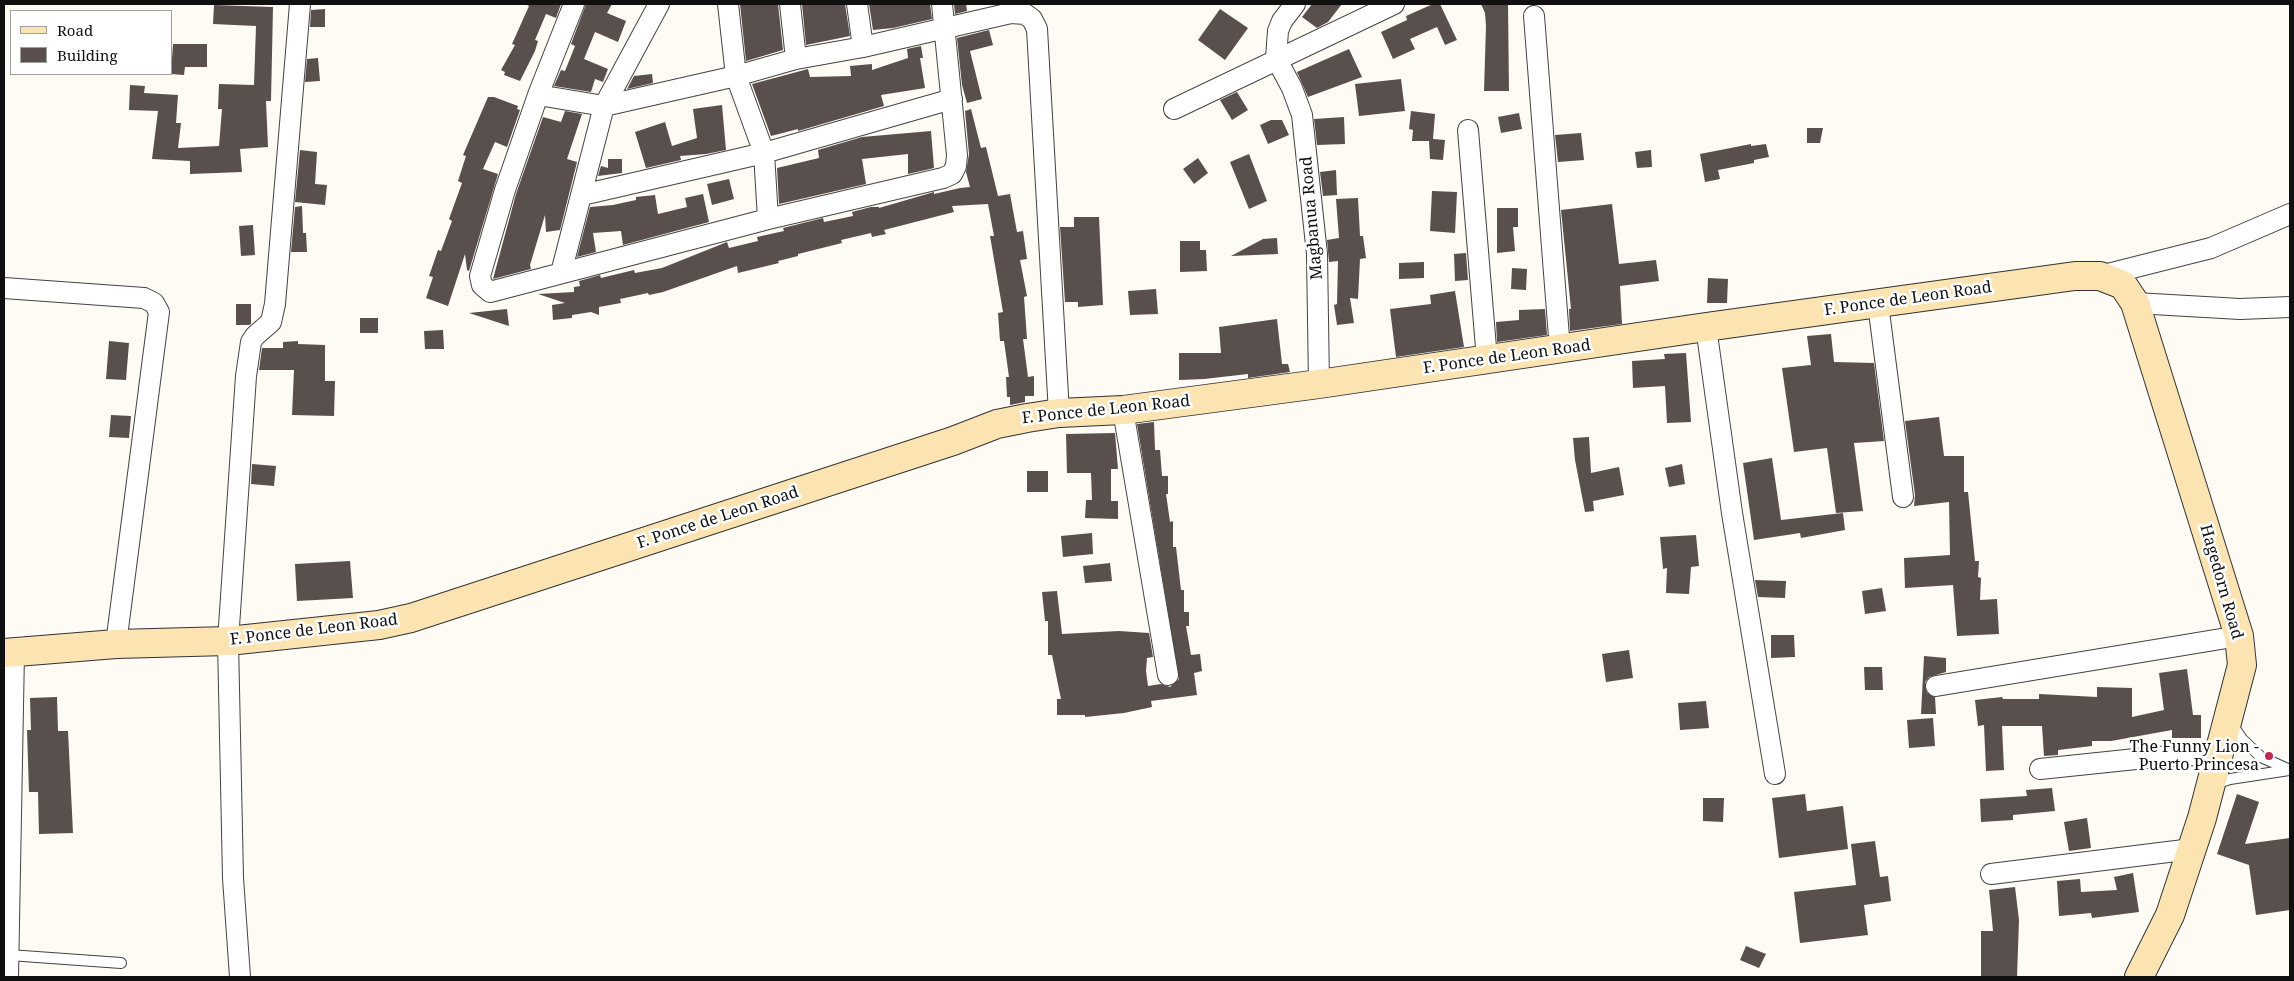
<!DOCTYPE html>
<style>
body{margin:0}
#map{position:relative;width:2294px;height:981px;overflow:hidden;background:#fefaf4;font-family:"Noto Serif",serif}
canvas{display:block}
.frame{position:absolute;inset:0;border:5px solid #101010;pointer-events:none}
.legend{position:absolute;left:10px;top:10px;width:162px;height:65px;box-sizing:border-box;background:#fff;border:1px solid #9f9f9f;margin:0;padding:6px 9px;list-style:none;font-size:15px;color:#101010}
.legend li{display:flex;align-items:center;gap:10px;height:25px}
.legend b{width:25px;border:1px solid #9f9f9f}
</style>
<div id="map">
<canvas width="2294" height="981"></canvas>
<div class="frame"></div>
<ul class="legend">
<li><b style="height:6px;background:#fbe4b2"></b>Road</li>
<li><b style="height:14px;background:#594f4d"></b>Building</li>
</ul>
</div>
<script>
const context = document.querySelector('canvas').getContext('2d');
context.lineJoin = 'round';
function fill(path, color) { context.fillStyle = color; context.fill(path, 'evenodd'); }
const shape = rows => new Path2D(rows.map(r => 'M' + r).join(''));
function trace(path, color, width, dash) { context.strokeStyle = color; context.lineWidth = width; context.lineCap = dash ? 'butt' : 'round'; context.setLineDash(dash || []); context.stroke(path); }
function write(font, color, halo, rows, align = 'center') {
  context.font = font + ' "Noto Serif",serif'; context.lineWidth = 5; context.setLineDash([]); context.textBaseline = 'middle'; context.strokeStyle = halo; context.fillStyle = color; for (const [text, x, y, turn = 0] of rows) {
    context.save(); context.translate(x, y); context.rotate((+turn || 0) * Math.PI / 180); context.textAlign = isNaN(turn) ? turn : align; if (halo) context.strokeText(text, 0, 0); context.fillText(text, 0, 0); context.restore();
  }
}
fill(shape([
 [525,4,561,4,556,18,546,14,535,40,538,41,535,51,520,81,504,75,505,72,501,70,515,45,512,44,529,6],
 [586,4,612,4,607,13,626,21,618,42,595,32,584,59,608,69,603,82,595,79,591,92,554,86,561,70,565,71,575,46,571,44],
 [740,4,778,4,783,50,746,61],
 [802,4,845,4,850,36,806,45],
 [869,4,930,4,932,19,893,28,873,30],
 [954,4,966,4,967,11,955,14],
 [1312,4,1342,4,1328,22,1317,28,1302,17],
 [1433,4,1440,4,1457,40,1445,45,1437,27,1410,39,1415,49,1393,59,1381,32,1407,20,1406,16],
 [1481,4,1508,4,1509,91,1484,91,1486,26,1485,13],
 [214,5,273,7,271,101,266,101,268,147,240,149,242,172,190,174,190,161,152,159,158,111,129,110,130,85,145,86,144,93,178,95,176,123,181,123,178,148,219,146,222,109,218,109,219,84,254,85,256,26,213,24],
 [325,9,325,27,310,27,311,10],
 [1220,9,1248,28,1225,60,1198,40],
 [989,30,993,45,970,51,982,99,967,103,962,85,957,38],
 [173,44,207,44,207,67,185,67,184,75,171,74],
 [921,46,923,58,920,58,925,88,881,95,884,106,798,131,798,129,771,136,752,84,808,69,810,77,851,76,850,66,872,64,872,70,908,58,907,49],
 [1349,49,1362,77,1308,97,1297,72],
 [318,58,320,81,305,82,307,59],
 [652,74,653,83,627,89,634,76],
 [1401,79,1405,111,1359,116,1355,84],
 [1237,92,1248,110,1232,120,1220,100],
 [488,97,494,97,518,106,517,109,520,110,507,147,495,142,483,169,498,174,469,271,467,270,465,254,448,306,426,298,433,277,429,276,438,250,441,251,452,221,449,219,462,183,458,181,466,156,463,155],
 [722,105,726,150,706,154,680,156,681,160,646,168,635,132,665,122,672,146,697,138,693,109],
 [971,109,981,148,986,147,998,196,1010,194,1017,232,1023,231,1027,259,1020,260,1027,296,1024,297,1027,339,1023,339,1028,377,1034,376,1034,396,1025,396,1025,402,1010,405,1010,397,1007,397,1006,377,1009,377,1004,341,1000,341,998,313,1003,312,990,236,994,236,988,204,952,206,954,212,884,230,886,234,872,237,871,233,841,240,842,243,798,254,798,256,778,261,779,263,738,273,737,266,663,292,649,295,648,293,620,299,621,303,599,307,599,315,591,312,572,315,572,318,553,320,552,305,565,303,538,294,574,292,574,287,580,286,579,281,600,275,601,278,634,270,635,273,662,268,727,242,729,248,758,241,757,237,784,231,783,228,823,218,824,222,853,216,852,212,871,207,879,207,879,208,934,192,934,194,960,188,970,187,966,172,969,154,965,111],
 [565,111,582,114,567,159,577,162,560,230,546,232,545,215,530,265,531,269,493,279,516,194,543,117,561,122],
 [1411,111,1435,114,1433,139,1445,140,1443,160,1430,159,1429,141,1412,141,1413,130,1409,129],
 [1519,113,1522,129,1501,133,1498,117],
 [1344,117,1345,144,1317,145,1314,119],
 [1271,120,1282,120,1289,135,1268,144,1260,125],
 [1807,128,1823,128,1820,143,1807,143],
 [931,131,934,168,908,174,908,154,862,159,866,184,779,204,777,168,819,158,818,150,862,137],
 [1581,133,1584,160,1558,162,1555,135],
 [1751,144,1751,146,1766,144,1769,157,1754,160,1754,163,1718,170,1720,179,1705,182,1700,154],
 [300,150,317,152,315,184,327,185,325,205,295,202],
 [1651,150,1652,167,1637,168,1635,152],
 [1249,154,1267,201,1249,209,1230,162],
 [1198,158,1208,173,1194,184,1183,169],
 [608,159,622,159,622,173,598,176,601,166,608,168],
 [1336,170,1337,195,1323,196,1320,172],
 [729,179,734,199,712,205,707,184],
 [1432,191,1457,192,1455,233,1430,231],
 [703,194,709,222,623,245,621,231,593,233,596,252,577,257,590,207,613,205,636,200,636,197,655,195,658,214,687,207,685,198],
 [1358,198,1360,236,1363,236,1366,258,1360,259,1358,299,1350,298,1354,323,1337,325,1334,305,1337,304,1338,261,1329,262,1327,240,1339,238,1336,199],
 [1612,204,1619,264,1656,260,1659,281,1620,286,1622,324,1570,331,1569,309,1571,309,1561,210],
 [302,206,303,233,306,233,307,252,291,252,295,207],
 [1497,208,1518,208,1518,227,1513,227,1515,251,1497,253],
 [1074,217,1099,217,1103,305,1078,307,1078,302,1065,302,1060,227,1074,227],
 [253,225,255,255,241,256,239,226],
 [1277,238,1278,254,1231,256,1263,239],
 [1180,241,1200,241,1200,250,1206,250,1207,271,1180,272],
 [1466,253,1468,280,1455,281,1454,254],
 [1424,262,1424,278,1399,279,1399,263],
 [1512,268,1527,269,1526,290,1511,289],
 [1708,278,1728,279,1727,303,1707,303],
 [1156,289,1158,314,1130,315,1128,291],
 [1455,291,1464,347,1396,357,1390,309,1431,304,1430,295],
 [236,304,251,304,251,324,249,325,236,325],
 [507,309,509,326,469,313],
 [1545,309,1547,335,1497,342,1496,322,1519,320,1519,310],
 [360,318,378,318,378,333,360,333],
 [1277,319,1282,364,1288,364,1290,372,1248,378,1248,374,1204,379,1179,380,1179,353,1221,353,1219,327],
 [443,330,444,349,425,349,424,331],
 [1831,334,1834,362,1874,363,1884,441,1854,443,1863,511,1836,513,1827,448,1794,452,1782,368,1811,365,1807,336],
 [109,341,129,343,126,380,106,379],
 [298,341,298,344,325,345,325,381,335,381,334,416,292,415,294,370,259,370,262,348,283,348,283,342],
 [1686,353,1691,422,1667,423,1665,386,1633,388,1632,361,1665,359,1664,354],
 [111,415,131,416,129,438,109,437],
 [1939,417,1944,456,1964,456,1964,492,1968,492,1975,561,1979,561,1978,577,1981,578,1980,600,1997,599,1999,634,1957,636,1953,585,1905,588,1904,558,1950,555,1949,502,1914,506,1915,495,1905,421],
 [1154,422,1155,450,1160,450,1162,476,1168,476,1168,494,1166,494,1170,522,1173,521,1173,547,1176,547,1181,590,1184,590,1184,612,1189,612,1189,626,1186,626,1191,655,1200,654,1202,671,1194,673,1197,695,1151,701,1152,707,1124,713,1085,717,1085,715,1057,715,1057,699,1061,699,1052,655,1048,655,1048,621,1045,621,1042,592,1057,591,1062,634,1119,631,1149,633,1153,657,1147,658,1146,671,1148,686,1161,684,1170,687,1179,679,1137,424],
 [1115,433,1118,469,1111,469,1111,501,1118,501,1118,519,1085,518,1086,500,1092,500,1091,473,1067,473,1066,434],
 [1589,437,1591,473,1619,467,1624,495,1593,501,1594,511,1585,512,1575,460,1573,438],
 [1772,458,1781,520,1843,513,1845,530,1801,538,1800,533,1754,540,1743,463],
 [252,464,276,466,274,486,251,484],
 [1682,464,1685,484,1669,487,1665,468],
 [1027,471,1048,471,1048,492,1027,492],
 [1092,533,1093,554,1063,557,1061,536],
 [1696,535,1699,566,1691,567,1689,594,1666,593,1667,568,1663,569,1660,537],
 [350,561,353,598,297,601,295,564],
 [1110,563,1112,581,1085,583,1083,566],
 [1755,580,1786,581,1785,598,1758,597],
 [1882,588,1886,611,1865,614,1862,591],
 [1771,635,1794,635,1795,657,1771,658],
 [1629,650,1633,678,1606,682,1602,654],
 [1924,656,1946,658,1946,672,1929,677,1925,682,1927,693,1935,697,1936,714,1921,714],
 [1864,667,1882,667,1883,690,1865,690],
 [2187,669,2193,715,2201,715,2201,738,2172,738,2172,730,2111,741,2092,741,2092,746,2058,750,2058,755,2044,756,2042,726,2002,726,2004,770,1986,771,1984,725,1978,726,1975,700,2002,697,2003,699,2039,699,2039,694,2097,697,2097,687,2132,688,2132,717,2164,710,2159,673],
 [57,697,58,731,68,731,73,833,39,834,38,792,29,792,27,730,31,730,30,698],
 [1706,701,1709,728,1680,730,1678,703],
 [1933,718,1935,746,1909,748,1907,720],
 [2052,788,2055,811,2013,815,2013,820,1981,822,1980,799,2027,796,2026,790],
 [1805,794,1807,811,1843,806,1848,849,1779,858,1772,798],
 [2237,794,2259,802,2245,844,2290,838,2290,910,2256,915,2249,865,2217,854],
 [1703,798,1724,798,1723,822,1703,821],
 [2087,818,2091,848,2069,851,2064,822],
 [1875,841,1880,877,1888,876,1891,901,1864,905,1868,935,1800,943,1794,892,1856,885,1851,844],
 [2133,873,2139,912,2092,918,2091,913,2059,916,2057,881,2080,879,2081,892,2117,890,2114,877],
 [2015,887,2019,920,2017,977,1981,977,1981,931,1993,931,1989,890],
 [1746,946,1766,954,1759,968,1740,960]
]), '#594f4d');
const lane = shape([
 [2232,724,2242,739,2261,757,2290,770],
 [2215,784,2230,779,2289,770],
 [9,955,121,963]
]);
const street = shape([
 [574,4,538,95,505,190,480,276,482,285,490,292,768,219,943,178,952,174,956,166,957,155,942,4],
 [728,4,736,76,764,153,768,219],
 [790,4,796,59],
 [857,4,863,47],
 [1295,4,1282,21,1278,31,1276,58,1292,88,1302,115,1317,254,1319,384],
 [1534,16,1560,350],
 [538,95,604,106,736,76,796,59,863,47,1011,13,1025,14,1032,19,1037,29,1059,413],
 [1174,109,1394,4],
 [1468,130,1487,360],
 [582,195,764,153,952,99],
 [561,273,604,106,659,4],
 [2100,276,2211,248,2290,214],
 [4,288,144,298,154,303,159,312,116,644],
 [2135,303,2240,309,2290,307],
 [1878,304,1903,497],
 [1706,327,1732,513,1775,774],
 [1123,410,1168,675],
 [1936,686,2239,636],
 [2040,769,2155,757,2220,754],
 [1991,874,2192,849],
 [8,977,14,652],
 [240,977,233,878,228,641,246,376,251,342,255,336,271,322,275,304,300,4]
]);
const secondary = shape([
 [4,653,116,644,228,641,379,625,411,618,953,441,997,424,1027,418,1059,413,1123,410,1319,384,1706,327,2075,276,2100,276,2123,285,2135,303,2239,636,2242,665,2202,818,2170,915,2139,977]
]);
trace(lane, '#434343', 12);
trace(street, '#434343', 22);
trace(secondary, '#323232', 30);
trace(lane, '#fff', 10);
trace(street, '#fff', 20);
trace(secondary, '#fbe4b2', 28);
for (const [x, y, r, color] of [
 [2269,756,5,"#bc2d52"]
]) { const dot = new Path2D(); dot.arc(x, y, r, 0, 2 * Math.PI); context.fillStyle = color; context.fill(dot); trace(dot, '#fff', 2); }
write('16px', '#101010', '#fff', [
 ["Magbanua Road",1312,218,-95],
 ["F. Ponce de Leon Road",1908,299,-8],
 ["F. Ponce de Leon Road",1507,357,-8],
 ["F. Ponce de Leon Road",1106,410,-6],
 ["F. Ponce de Leon Road",718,518,-18],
 ["Hagedorn Road",2221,582,74],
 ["F. Ponce de Leon Road",314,630,-7]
]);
write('16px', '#101010', '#fff', [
 ["The Funny Lion -",2259,747],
 ["Puerto Princesa",2259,765]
], 'right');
</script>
